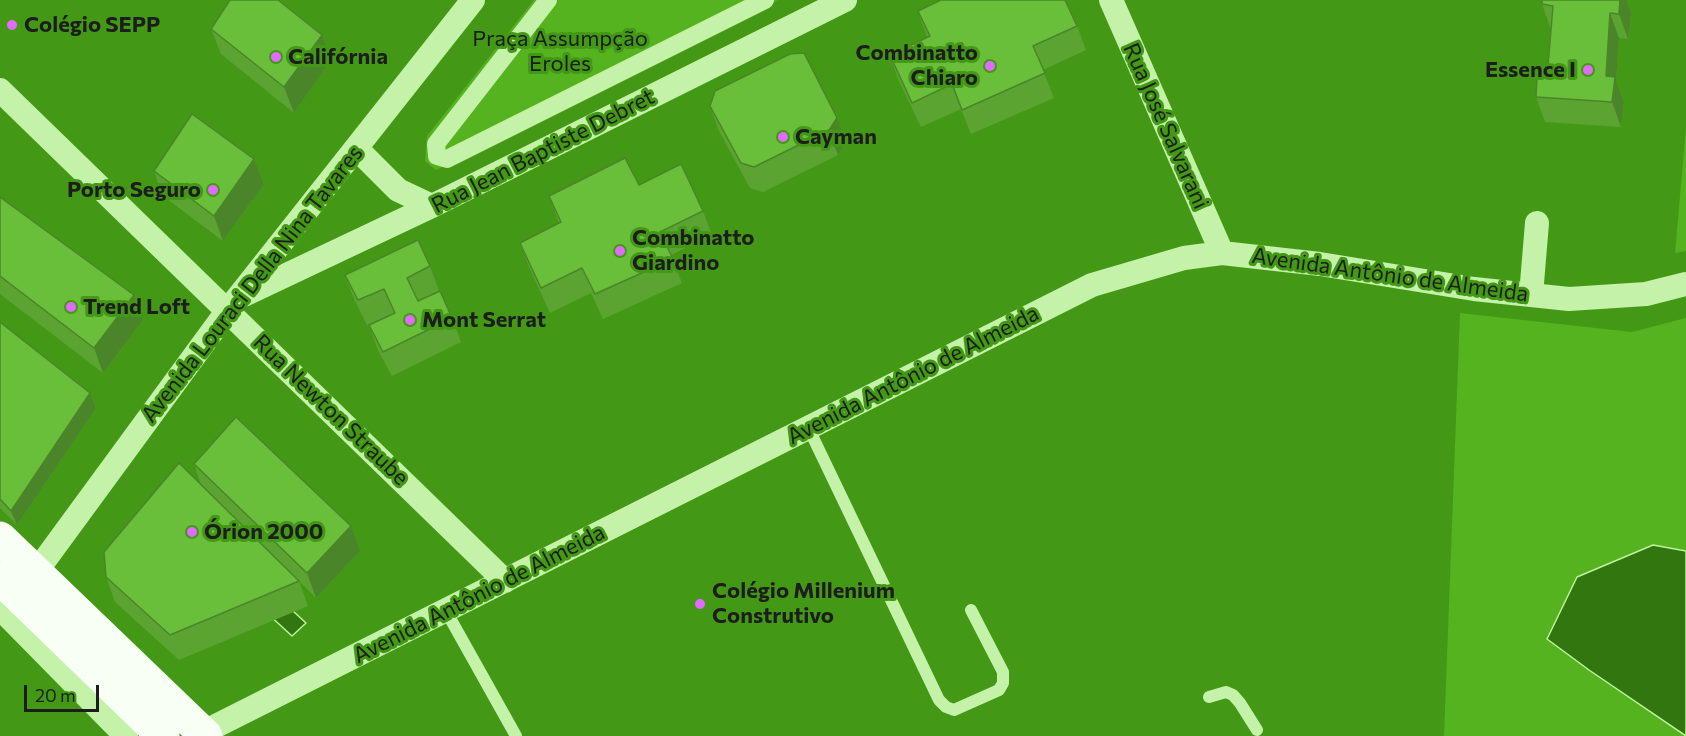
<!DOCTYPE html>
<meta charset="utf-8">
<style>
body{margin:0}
#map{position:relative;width:1686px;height:736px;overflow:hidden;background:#439915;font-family:Commissioner,sans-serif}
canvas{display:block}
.scale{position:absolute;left:24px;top:685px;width:75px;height:27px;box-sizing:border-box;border:3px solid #1d1d1d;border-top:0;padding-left:8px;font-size:18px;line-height:21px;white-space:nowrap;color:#1d1d1d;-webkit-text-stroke:4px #439915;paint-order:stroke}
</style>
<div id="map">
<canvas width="1686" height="736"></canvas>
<div class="scale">20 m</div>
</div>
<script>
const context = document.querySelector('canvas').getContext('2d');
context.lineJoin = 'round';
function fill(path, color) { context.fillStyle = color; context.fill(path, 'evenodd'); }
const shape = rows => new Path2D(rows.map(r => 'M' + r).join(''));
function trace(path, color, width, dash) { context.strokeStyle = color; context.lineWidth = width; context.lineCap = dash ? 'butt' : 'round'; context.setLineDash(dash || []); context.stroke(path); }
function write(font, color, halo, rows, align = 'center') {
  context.font = font + ' Commissioner,sans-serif'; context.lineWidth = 6; context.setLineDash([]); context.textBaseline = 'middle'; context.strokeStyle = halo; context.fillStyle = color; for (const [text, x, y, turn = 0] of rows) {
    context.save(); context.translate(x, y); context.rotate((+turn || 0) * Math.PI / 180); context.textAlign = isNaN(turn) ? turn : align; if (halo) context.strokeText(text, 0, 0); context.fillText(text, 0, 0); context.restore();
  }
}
fill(shape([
 [534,0,778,0,436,170,425,161,427,136],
 [1686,128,1686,251,1675,253],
 [1460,313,1632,332,1686,318,1686,551,1653,545,1686,736,1444,736]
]), '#54b31e');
const water = shape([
 [1653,545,1686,551,1686,736,1589,670,1547,639,1577,577,1653,545],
 [280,599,306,623,292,636,267,613,280,599]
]);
fill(water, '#31760e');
trace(water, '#bdf59c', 1.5);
trace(shape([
 [808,427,939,700,946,707,954,710,999,690,1003,683,1003,672,971,610],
 [446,611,516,736],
 [1209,697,1226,692,1233,695,1240,703,1257,730]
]), '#c4f2a9', 12);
trace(shape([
 [548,0,436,144,437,156,447,159,765,0]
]), '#c4f2a9', 18);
trace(shape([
 [1111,0,1222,253],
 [0,90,505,581],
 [356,148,398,190,432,206],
 [244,295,432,206,845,0],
 [1531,295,1537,223],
 [36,572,228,310,473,0],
 [0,603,10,618,126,736],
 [196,736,1092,285,1184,258,1222,253,1320,264,1474,289,1569,299,1646,294,1686,284]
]), '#c4f2a9', 24);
trace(shape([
 [0,538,206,736],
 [0,578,163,736]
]), '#f8fff4', 33);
fill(shape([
 [1542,4,1631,13,1628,39,1619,38,1616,81,1624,102,1621,127,1545,122,1536,97,1547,77,1551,30],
 [918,11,1077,26,1086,50,1043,70,1054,98,971,134,961,109,921,127,898,79,890,55,927,37],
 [211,29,331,60,294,113,221,54],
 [790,54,846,143,838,155,763,192,750,188,719,131,710,106],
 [254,159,264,184,223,241,163,196,154,171],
 [639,185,703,211,712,235,671,255,682,283,603,319,591,293,550,313,529,267,520,243,559,223,549,196],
 [0,197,143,320,103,373,0,294],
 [430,266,439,291,419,301,452,318,461,342,392,376,378,350,369,325,393,314,367,325,354,299,345,275],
 [0,322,90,393,96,408,17,525,0,508],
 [194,464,360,551,316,598,299,581,308,606,179,660,115,602,106,577,201,485]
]), '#5ba432');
fill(shape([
 [1620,0,1626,0,1631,13,1628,39,1619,14],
 [1610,13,1619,38,1616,81,1624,102,1621,127,1612,102,1606,76],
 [322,35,331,60,294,113,284,87],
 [837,118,846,143,838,155,829,130],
 [254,159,264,184,223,241,214,216],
 [134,295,143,320,103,373,94,348],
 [90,393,96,408,17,525,11,511],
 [351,526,360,551,316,598,307,573]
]), '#4a8629');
const building = shape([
 [230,0,278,0,322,35,284,87,211,29,230,0],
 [941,0,1065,0,1077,26,1033,46,1045,73,962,110,952,84,912,103,890,55,930,36,918,11,941,0],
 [1542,0,1620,0,1619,14,1610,13,1606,76,1615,77,1612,102,1536,97,1537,76,1547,77,1553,6,1542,4,1542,0],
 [804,53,837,118,829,130,754,167,741,163,710,106,715,91,790,54,804,53],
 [192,114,254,159,214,216,154,171,192,114],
 [625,158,639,185,681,164,703,211,660,232,673,259,595,294,582,268,541,288,520,243,561,222,549,196,625,158],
 [0,197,134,295,94,348,0,276,0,197],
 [418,240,430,266,407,278,418,301,440,291,452,318,383,352,369,325,395,313,384,289,358,300,345,275,418,240],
 [0,322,90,393,11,511,0,499,0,322],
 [236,417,351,526,307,573,194,464,236,417],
 [179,463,299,581,170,635,106,577,104,552,179,463]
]);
fill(building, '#6abf3a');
trace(building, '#4a8629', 1.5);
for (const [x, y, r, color] of [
 [12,25,6,"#e16aff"],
 [276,57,6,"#e16aff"],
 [990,66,6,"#e16aff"],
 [1588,70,6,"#e16aff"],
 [783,137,6,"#e16aff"],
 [213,190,6,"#e16aff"],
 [620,251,6,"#e16aff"],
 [71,307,6,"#e16aff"],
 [410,320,6,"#e16aff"],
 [192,532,6,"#e16aff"],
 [700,604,6,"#e16aff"]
]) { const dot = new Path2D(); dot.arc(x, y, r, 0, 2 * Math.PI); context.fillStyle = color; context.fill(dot); trace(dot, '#439915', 2); }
write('bold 22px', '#1d1d1d', '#439915', [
 ["Colégio SEPP",24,25],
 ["Combinatto",978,53,"right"],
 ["Chiaro",978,78,"right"],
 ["Califórnia",288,57],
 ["Essence I",1576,70,"right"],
 ["Cayman",795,137],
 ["Porto Seguro",201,190,"right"],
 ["Combinatto",632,238],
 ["Giardino",632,263],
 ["Trend Loft",83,307],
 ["Mont Serrat",422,320],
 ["Órion 2000",204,532],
 ["Colégio Millenium",712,591],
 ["Construtivo",712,616]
], 'left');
write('22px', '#1b1d1b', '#439915', [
 ["Praça Assumpção",560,39],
 ["Eroles",560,64]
]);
write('22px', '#1d1d1d', '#439915', [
 ["Rua José Salvarani",1166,126,66],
 ["Rua Jean Baptiste Debret",543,151,-27],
 ["Avenida Antônio de Almeida",1390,275,8],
 ["Avenida Louraci Della Nina Tavares",252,284,-52],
 ["Avenida Antônio de Almeida",913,375,-27],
 ["Rua Newton Straube",331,410,44],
 ["Avenida Antônio de Almeida",479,594,-27]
]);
</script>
